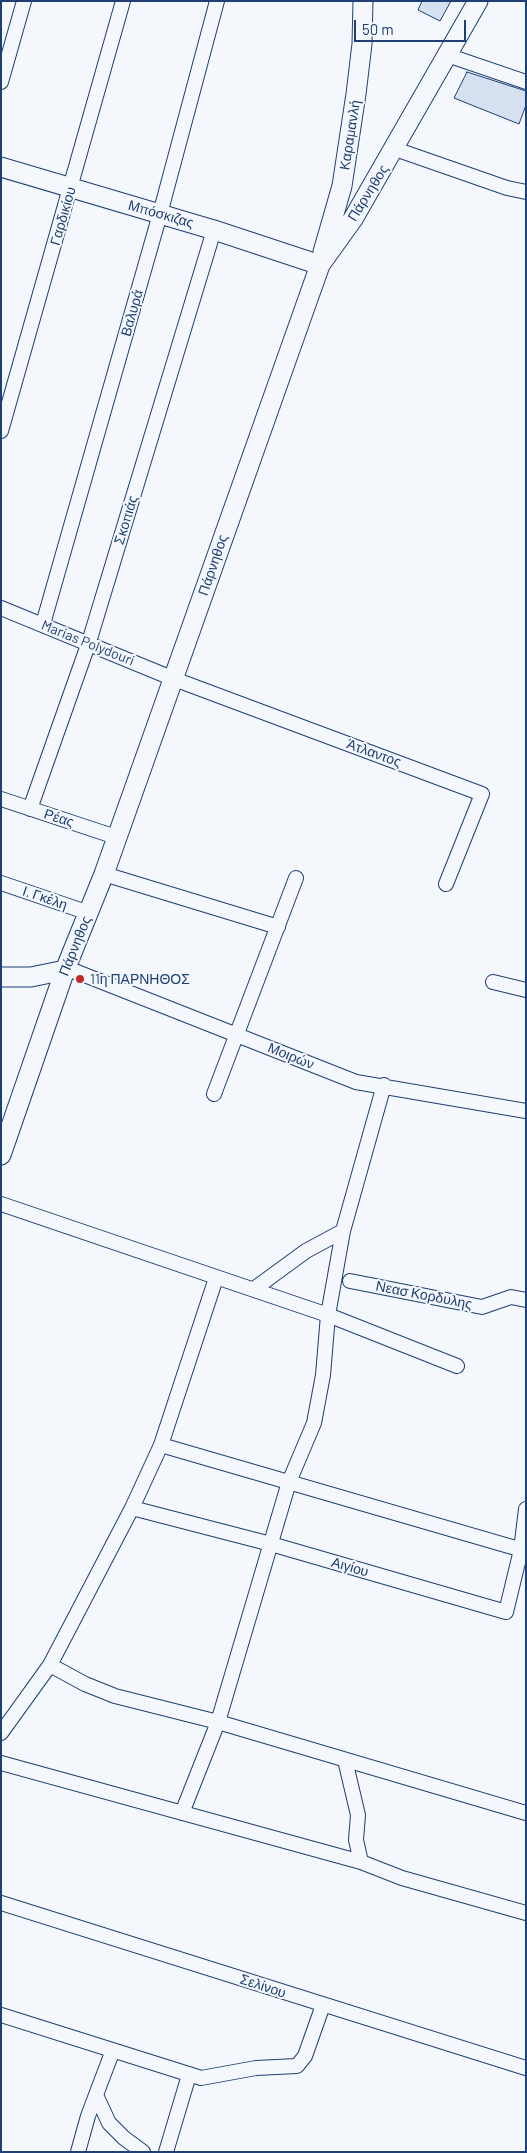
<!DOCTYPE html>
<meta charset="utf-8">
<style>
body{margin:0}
#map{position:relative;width:527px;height:2153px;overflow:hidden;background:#f4f7fb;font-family:Barlow,sans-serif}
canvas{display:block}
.frame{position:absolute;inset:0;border:2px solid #1d3f73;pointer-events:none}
.scale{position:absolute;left:354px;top:20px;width:112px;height:22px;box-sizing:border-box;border:2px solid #1d3f73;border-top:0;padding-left:6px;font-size:15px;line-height:18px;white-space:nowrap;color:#1d3f73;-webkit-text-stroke:4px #f4f7fb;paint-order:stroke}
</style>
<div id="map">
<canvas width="527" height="2153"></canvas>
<div class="frame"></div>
<div class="scale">50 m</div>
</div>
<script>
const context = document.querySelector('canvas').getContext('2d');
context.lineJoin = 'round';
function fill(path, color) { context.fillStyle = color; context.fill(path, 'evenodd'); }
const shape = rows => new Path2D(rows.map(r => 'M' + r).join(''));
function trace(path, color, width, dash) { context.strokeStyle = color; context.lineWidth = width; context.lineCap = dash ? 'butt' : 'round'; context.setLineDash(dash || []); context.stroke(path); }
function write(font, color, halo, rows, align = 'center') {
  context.font = font + ' Barlow,sans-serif'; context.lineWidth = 4; context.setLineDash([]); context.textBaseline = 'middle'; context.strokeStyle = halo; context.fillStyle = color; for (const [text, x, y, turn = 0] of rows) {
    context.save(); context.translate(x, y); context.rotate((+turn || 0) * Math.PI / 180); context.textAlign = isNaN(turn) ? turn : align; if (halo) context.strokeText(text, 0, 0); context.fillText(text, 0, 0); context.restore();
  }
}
const building = shape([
 [422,1,451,1,440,21,418,10,422,1],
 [467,72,526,91,526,105,519,124,454,98,467,72]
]);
fill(building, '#d5e0f0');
trace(building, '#1d3f73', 1);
const street = shape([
 [447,55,526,82],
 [1,82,24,1],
 [395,149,507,188,526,192],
 [1,431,123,1],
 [1,608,174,679,482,794,446,884],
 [43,624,160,214,217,1],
 [1,799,116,837],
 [30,809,89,642,214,230],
 [104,874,278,927],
 [1,883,89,913],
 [65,970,77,972,356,1082,526,1111],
 [493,982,526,990],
 [214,1094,296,878],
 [1,1204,328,1315,457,1366],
 [350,1281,482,1307,511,1297,526,1300],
 [254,1289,306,1251,343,1231,384,1085],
 [161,1445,526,1551],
 [132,1508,271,1544,506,1612,521,1550,526,1509],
 [50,1665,85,1684,115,1696,218,1722,526,1813],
 [1,1733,50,1665,132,1508,161,1445,216,1278],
 [345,1760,358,1815,356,1840,361,1862],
 [1,1763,361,1862,402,1878,526,1913],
 [182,1813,218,1722,289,1482,314,1423,323,1375,328,1315,343,1231],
 [1,1903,526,2068],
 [1,2015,201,2078,256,2068,297,2066,305,2056,323,2005],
 [96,2095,109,2123,124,2138,143,2152],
 [78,2152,88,2116,113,2050],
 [166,2152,189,2075]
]);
const secondary = shape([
 [1,167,214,230,320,265],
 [323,252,342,186,356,94,362,44,363,1],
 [1,977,31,977,65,970],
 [1,1155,65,970,104,874,320,265,353,219,478,1]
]);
trace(street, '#1d3f73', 16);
trace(secondary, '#1d3f73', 21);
trace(street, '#f4f7fb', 14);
trace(secondary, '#f4f7fb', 19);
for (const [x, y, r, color] of [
 [80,979,5,"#c62828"]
]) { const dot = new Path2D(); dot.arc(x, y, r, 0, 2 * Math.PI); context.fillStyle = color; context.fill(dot); trace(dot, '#f4f7fb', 2); }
write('14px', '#1d3f73', '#f4f7fb', [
 ["Καραμανλή",350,135,-81],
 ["Πάρνηθος",368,193,-58],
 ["Μπόσκιζας",161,214,16],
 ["Γαρδικίου",63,216,-74],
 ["Βαλυρά",132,313,-74],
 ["Σκοπιάς",126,520,-73],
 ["Πάρνηθος",213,565,-71],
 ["Marias Polydouri",88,643,22],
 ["Άτλαντος",374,753,20],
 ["Ρέας",59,818,18],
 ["Ι. Γκέλη",45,898,19],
 ["Πάρνηθος",75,946,-68],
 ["Μοιρών",291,1056,22],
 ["Νεασ Κορδυλης",424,1295,11],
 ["Αιγίου",350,1567,16],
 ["Σελίνου",263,1986,18]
]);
write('14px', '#1d3f73', '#f4f7fb', [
 ["11η ΠΑΡΝΗΘΟΣ",90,979]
], 'left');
</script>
